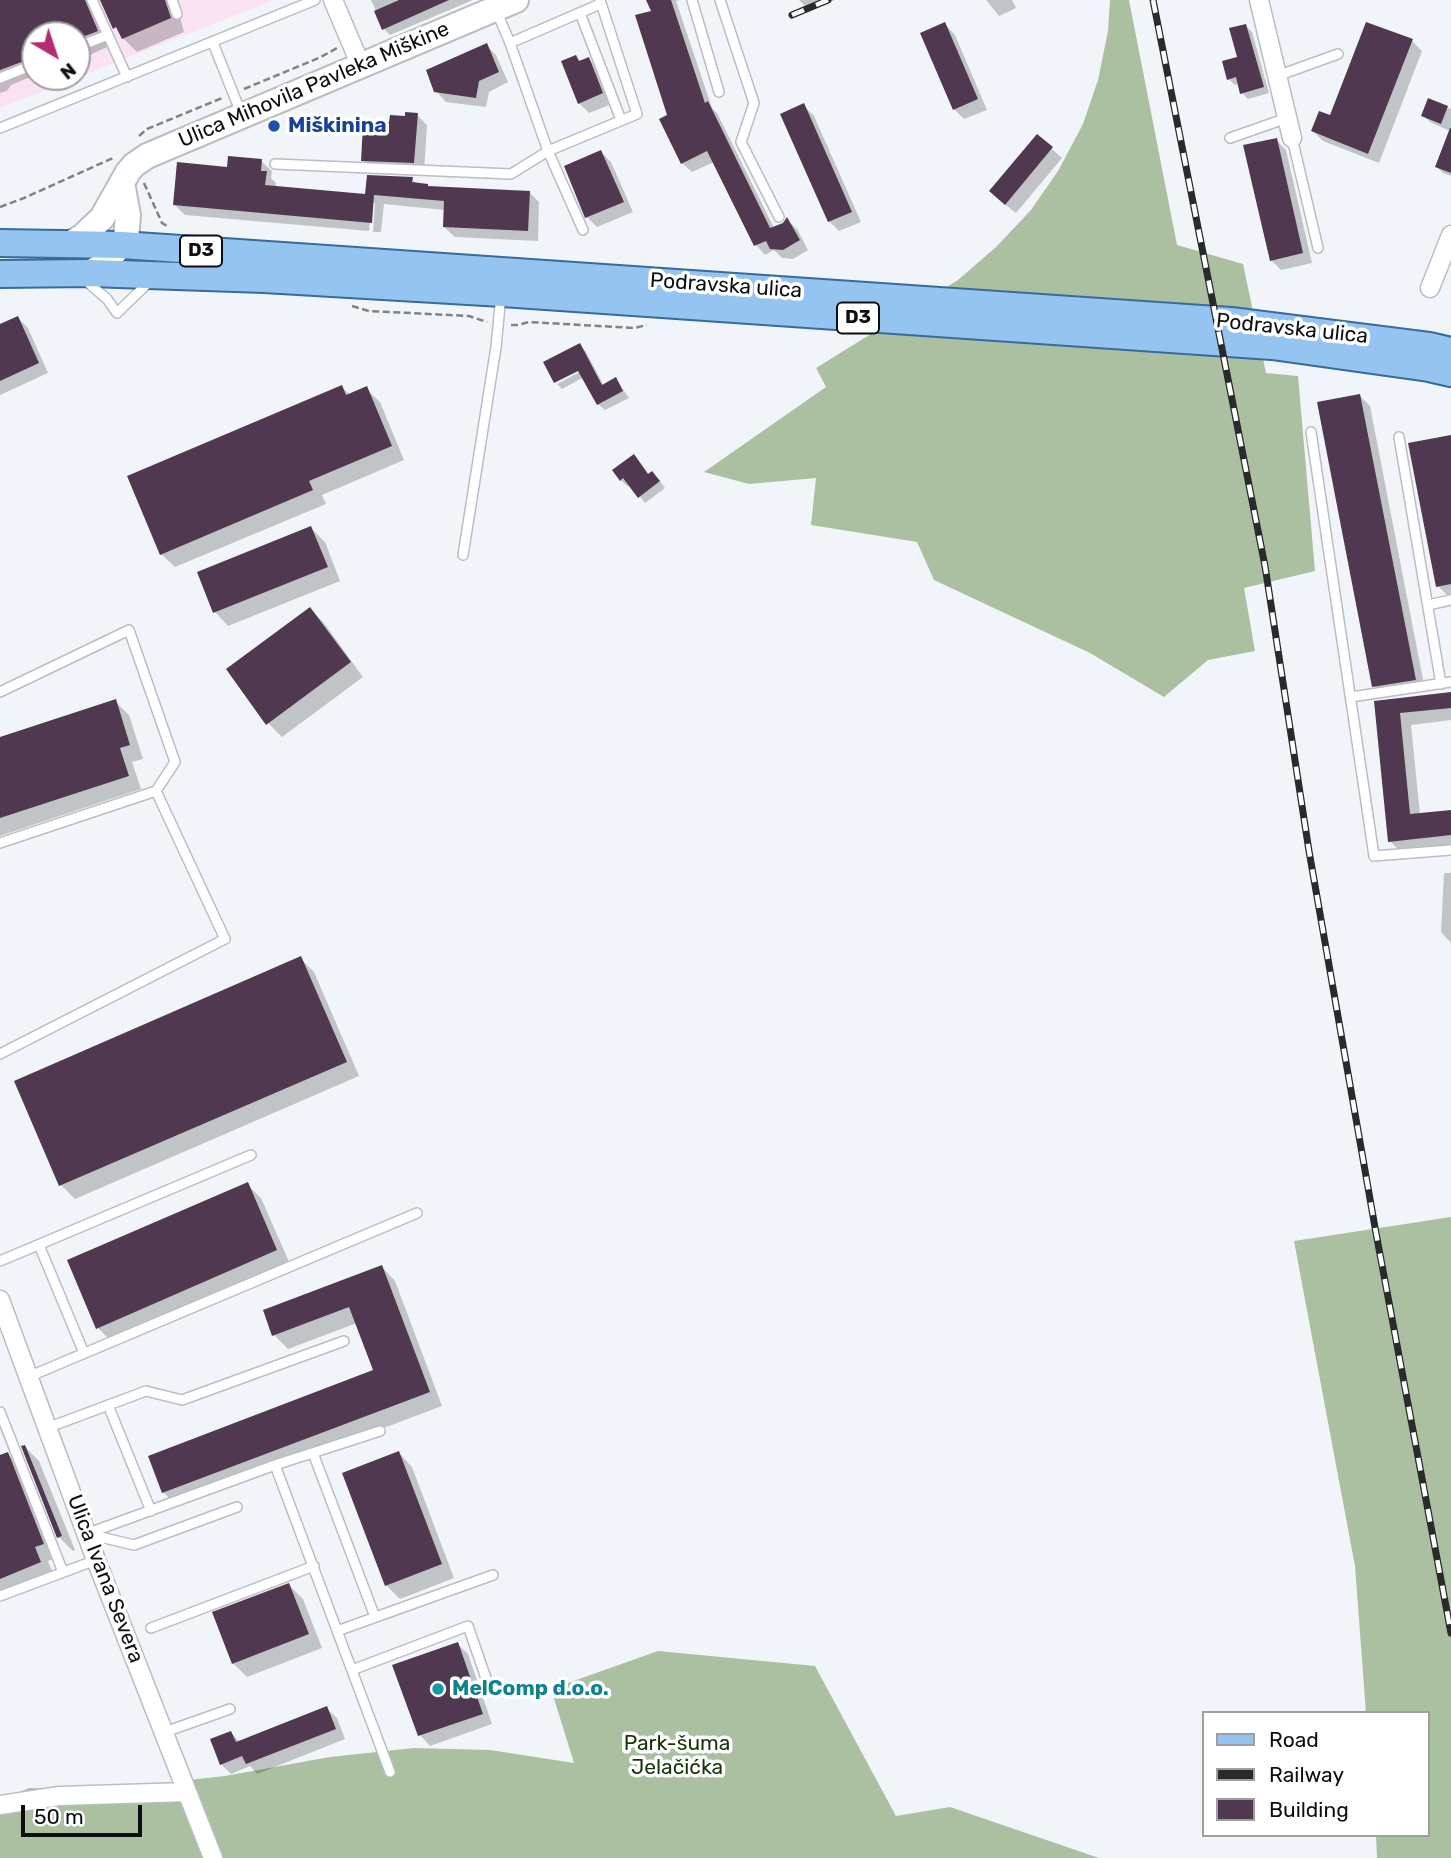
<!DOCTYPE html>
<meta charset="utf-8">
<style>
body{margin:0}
#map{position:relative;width:1451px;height:1858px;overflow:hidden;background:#f1f5f9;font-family:Rubik,sans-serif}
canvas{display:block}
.legend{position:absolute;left:1202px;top:1711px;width:228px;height:126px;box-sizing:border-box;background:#fff;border:2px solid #9e9f9f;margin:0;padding:9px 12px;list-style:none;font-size:21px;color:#0c0e0f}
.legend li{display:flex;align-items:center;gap:14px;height:35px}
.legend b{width:35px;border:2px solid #9e9f9f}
.north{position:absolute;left:21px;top:21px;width:70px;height:70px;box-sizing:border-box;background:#fff;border:2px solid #9e9f9f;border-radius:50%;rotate:141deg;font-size:19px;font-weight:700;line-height:28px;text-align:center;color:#0c0e0f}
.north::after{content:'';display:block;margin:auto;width:24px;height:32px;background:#b32d73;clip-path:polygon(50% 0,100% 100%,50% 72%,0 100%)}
.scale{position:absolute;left:21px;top:1805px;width:121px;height:32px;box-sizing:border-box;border:4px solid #0c0e0f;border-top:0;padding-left:9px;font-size:21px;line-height:24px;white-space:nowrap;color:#0c0e0f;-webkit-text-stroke:5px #fff;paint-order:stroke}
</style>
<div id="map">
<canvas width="1451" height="1858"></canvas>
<ul class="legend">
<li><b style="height:9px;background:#96c4f0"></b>Road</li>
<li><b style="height:9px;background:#282a2b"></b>Railway</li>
<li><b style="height:19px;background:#503950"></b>Building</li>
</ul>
<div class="north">N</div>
<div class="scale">50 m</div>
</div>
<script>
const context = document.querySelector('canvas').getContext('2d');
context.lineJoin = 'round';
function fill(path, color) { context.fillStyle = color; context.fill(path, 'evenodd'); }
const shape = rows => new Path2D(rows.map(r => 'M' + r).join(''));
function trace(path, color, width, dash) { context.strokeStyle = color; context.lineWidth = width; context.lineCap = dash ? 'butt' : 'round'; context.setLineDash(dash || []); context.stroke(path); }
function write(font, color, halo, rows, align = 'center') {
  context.font = font + ' Rubik,sans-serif'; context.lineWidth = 7; context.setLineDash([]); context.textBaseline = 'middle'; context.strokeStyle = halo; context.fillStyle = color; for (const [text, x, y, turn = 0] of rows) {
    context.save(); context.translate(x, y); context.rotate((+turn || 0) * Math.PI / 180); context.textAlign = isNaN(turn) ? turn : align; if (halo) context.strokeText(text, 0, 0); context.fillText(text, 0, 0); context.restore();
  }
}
fill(shape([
 [0,0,274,0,0,108],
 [35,35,77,35,77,77,35,77]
]), '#f9e3f2');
fill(shape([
 [1110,0,1129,0,1177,245,1243,264,1266,373,1298,376,1315,571,1244,588,1255,651,1208,660,1164,697,1090,653,934,580,917,542,811,525,816,478,749,484,704,472,826,387,816,368,958,280,996,247,1031,210,1058,171,1083,124,1098,80,1108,31],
 [1451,1217,1451,1858,1377,1858,1376,1835,1428,1835,1428,1713,1366,1713,1355,1566,1294,1241],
 [658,1651,815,1666,896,1816,950,1807,1099,1858,0,1858,0,1800,29,1788,98,1790,225,1776,330,1757,414,1748,490,1750,574,1763,551,1689]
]), '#aac0a1');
fill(shape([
 [0,0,86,0,107,47,77,61,77,35,35,35,35,75,11,85,7,91,0,93],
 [107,0,175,0,184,32,137,52,123,38],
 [371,0,473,0,390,35,384,29],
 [648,0,680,0,676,1,712,108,717,113,774,228,784,224,787,220,797,229,808,250,793,259,782,258,774,250,765,255,756,245,714,162,692,172,682,163,669,116,653,12],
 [799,0,835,0,809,10],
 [986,0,1012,0,1016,8,999,16],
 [945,24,955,35,987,110,964,119,954,109],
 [1246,26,1252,32,1269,93,1248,99,1242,93,1239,84,1235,85,1229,79,1239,58],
 [1412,41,1422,51,1379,163,1323,141,1313,131],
 [486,45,496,55,508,82,489,92,486,107,446,102,436,91],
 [576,57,581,62,589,59,599,69,612,104,589,113,579,103],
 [1429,101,1451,109,1451,176,1443,173,1437,167,1450,131,1430,122,1424,116],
 [804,106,814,116,861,222,839,231,829,221],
 [417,115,427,125,424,172,373,170,362,160,391,124],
 [1037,136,1062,158,1016,213,1001,201],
 [1276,140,1286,150,1312,263,1281,270,1271,260],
 [601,152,611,162,633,212,597,227,587,217],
 [261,161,272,171,271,178,276,183,276,188,367,196,412,179,418,185,429,187,529,192,539,202,538,241,455,237,444,227,445,210,384,204,381,232,373,232,375,203,372,203,369,231,185,215,175,205,229,169],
 [18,318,28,328,48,373,0,395,0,326],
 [580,345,586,352,604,386,616,379,629,398,605,410,598,404,584,377,562,389,557,384,587,368],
 [342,387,350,395,366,389,380,402,404,460,322,495,326,504,175,567,161,554],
 [1360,396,1370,406,1425,690,1384,696,1374,686],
 [1451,437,1451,595,1448,596,1438,586],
 [640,463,649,475,659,480,665,488,645,503,630,484,627,486,621,480],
 [311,528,325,542,340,581,228,626,215,612],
 [310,609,324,623,363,677,282,737,268,723],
 [1451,693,1451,720,1411,725,1420,815,1451,812,1451,848,1402,853,1390,841,1376,702],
 [115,701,129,715,143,759,132,762,141,789,0,836,0,739],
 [1444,873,1451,873,1451,943,1441,932],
 [300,958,314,972,359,1076,75,1199,61,1185,16,1081],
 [247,1184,261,1198,290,1264,112,1342,98,1328],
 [382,1267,395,1281,442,1406,177,1506,163,1492,376,1371,357,1323,288,1349,274,1335],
 [25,1447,39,1461,75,1550,73,1551,59,1537],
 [0,1453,1,1456,8,1454,21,1467,57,1557,48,1561,54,1576,0,1598],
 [399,1453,412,1467,454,1578,400,1599,386,1585],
 [289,1585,303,1599,322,1648,247,1677,233,1663],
 [458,1644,468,1654,492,1724,430,1746,420,1735,394,1666],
 [326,1708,337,1718,345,1739,257,1774,250,1766,231,1774,221,1764,231,1733,240,1742]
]), '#0003');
fill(shape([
 [0,0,85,0,98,31,77,39,77,35,35,35,35,57,0,70],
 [100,0,165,0,171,18,122,39,116,27,113,29],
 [399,0,449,0,382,30,374,11],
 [646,0,671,0,705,103,708,101,770,228,783,223,787,217,800,240,783,250,770,249,766,241,754,246,707,151,681,164,659,119,667,115,635,15,651,11],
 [945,22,978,99,953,110,920,33],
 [1366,22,1413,39,1368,154,1311,131,1319,111,1330,115],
 [1246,24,1264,87,1240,94,1236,77,1227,80,1222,61,1237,57,1229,28],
 [487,43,499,72,479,81,476,98,434,92,426,70],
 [576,55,579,61,589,57,603,93,578,104,561,61],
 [1428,98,1448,106,1441,124,1421,116],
 [804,103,852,212,828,222,780,114],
 [405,112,418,113,414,163,361,161,363,125,373,126,374,121,389,122,390,115,405,116],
 [1450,128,1451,128,1451,173,1435,167],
 [1037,134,1053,147,1005,205,989,191],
 [1277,138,1303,253,1270,261,1243,145],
 [601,150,624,202,585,218,564,166],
 [228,156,262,159,261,171,267,171,265,185,365,194,367,175,413,177,412,182,428,184,428,186,530,191,528,231,443,227,444,201,374,195,372,223,173,205,177,162,227,167],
 [18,316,39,363,0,381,0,324],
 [580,343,602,385,616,377,623,391,597,405,578,371,554,383,543,362],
 [342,385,346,395,367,386,392,446,309,481,313,490,160,555,127,476],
 [1360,394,1416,680,1372,687,1317,402],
 [1451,435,1451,584,1436,587,1408,443],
 [634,454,648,474,652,471,660,481,638,498,623,478,620,481,612,470],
 [311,526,328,567,213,613,197,572],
 [310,607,351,662,266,725,226,669],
 [1451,692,1451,708,1400,713,1410,814,1451,810,1451,835,1388,842,1374,701],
 [116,699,130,745,120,748,129,776,0,818,0,737],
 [301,956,347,1062,59,1186,14,1081],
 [248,1182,277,1250,96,1329,67,1260],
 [382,1265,430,1392,162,1493,148,1456,373,1370,349,1307,272,1336,263,1310],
 [25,1445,62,1536,57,1538,21,1446],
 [399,1451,442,1564,385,1586,342,1473],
 [8,1452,44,1544,35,1547,41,1562,0,1579,0,1455],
 [289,1583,309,1634,232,1664,212,1612],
 [458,1642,483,1714,418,1736,392,1665],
 [327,1706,336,1729,246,1764,242,1756,220,1765,210,1739,231,1731,236,1742]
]), '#503950');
const lane = shape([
 [92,0,127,77],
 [172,0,177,14],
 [692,0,719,92],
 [720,0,754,103,741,142,779,217],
 [496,10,510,43,600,4],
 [580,13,621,120],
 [213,43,241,113],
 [510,43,548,151,637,114,600,0],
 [77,47,108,35],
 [1277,76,1338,54],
 [0,78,35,64],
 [0,128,315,0],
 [1230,138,1287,118],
 [1292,138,1318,248],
 [275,164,511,174,548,151,583,230],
 [85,280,107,299,117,313,149,282],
 [1311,432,1374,856,1451,850],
 [1399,437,1441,684],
 [463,555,496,347,501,295],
 [1428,605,1451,600],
 [0,692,129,630,175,762,156,791],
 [1351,697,1451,682],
 [0,843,156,791,225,939,0,1054],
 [39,1245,84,1353],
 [0,1261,251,1155],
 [28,1377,417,1213],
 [108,1405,151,1511],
 [0,1412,63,1572],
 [47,1428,146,1391,182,1400,344,1341],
 [313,1453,375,1617],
 [275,1465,380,1431],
 [86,1534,275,1465,390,1772],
 [88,1534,134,1545,237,1507],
 [0,1596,96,1560],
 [151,1628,314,1566],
 [337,1631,493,1575],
 [352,1670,468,1626,488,1684],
 [165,1732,230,1709]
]);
const street = shape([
 [333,0,361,66],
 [1259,0,1292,138],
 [1430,288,1451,235],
 [0,1300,96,1560,213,1858],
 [0,1805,59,1796,187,1792]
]);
const secondary = shape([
 [71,243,83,236,102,218,128,172,134,165,147,156,516,0],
 [90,273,106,263,126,238,128,215,122,183]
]);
const primary = shape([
 [0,243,122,245,1231,321,1429,346,1451,351],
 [0,274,90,273,264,279,502,293,1272,346,1429,368,1451,373]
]);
trace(lane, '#babec2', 12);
trace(street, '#babec2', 21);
trace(secondary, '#babec2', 28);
trace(primary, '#386b9b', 30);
trace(shape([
 [244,89,321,57,337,48],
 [139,136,147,129,222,98],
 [144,183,162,223,167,226],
 [0,207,24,198,113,158],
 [352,306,369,311,469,316,487,322],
 [511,325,518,325,529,322,634,328,647,325]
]), '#808386', 2.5, [7, 3.5]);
trace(lane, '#fff', 9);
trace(street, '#fff', 18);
trace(secondary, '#fff', 24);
trace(primary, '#96c4f0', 26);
const rail = shape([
 [1153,0,1265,566,1309,851,1376,1233,1451,1633],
 [792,15,828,0]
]);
trace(rail, '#282a2b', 7);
trace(rail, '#fff', 4.5, [13]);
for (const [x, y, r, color] of [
 [274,126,7,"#1a4fb4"],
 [438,1689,7,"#0f9aa8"]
]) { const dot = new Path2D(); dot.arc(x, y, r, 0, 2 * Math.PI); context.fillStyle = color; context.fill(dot); trace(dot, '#fff', 2.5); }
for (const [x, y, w] of [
 [201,251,42],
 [858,318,42]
]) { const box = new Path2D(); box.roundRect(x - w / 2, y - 15.5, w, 31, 5); context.fillStyle = '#fff'; context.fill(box); trace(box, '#0c0e0f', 2); }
write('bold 19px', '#0c0e0f', null, [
 ["D3",201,251],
 ["D3",858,318]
]);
write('21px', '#0c0e0f', '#fff', [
 ["Ulica Mihovila Pavleka Miškine",314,85,-23],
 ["Podravska ulica",726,286,4],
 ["Podravska ulica",1292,329,6],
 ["Ulica Ivana Severa",105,1579,69]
]);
write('bold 21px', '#164399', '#fff', [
 ["Miškinina",288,126]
], 'left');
write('bold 21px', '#0d838f', '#fff', [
 ["MelComp d.o.o.",452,1689]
], 'left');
write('21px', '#173406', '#fff', [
 ["Park-šuma",677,1744],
 ["Jelačićka",677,1768]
]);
</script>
